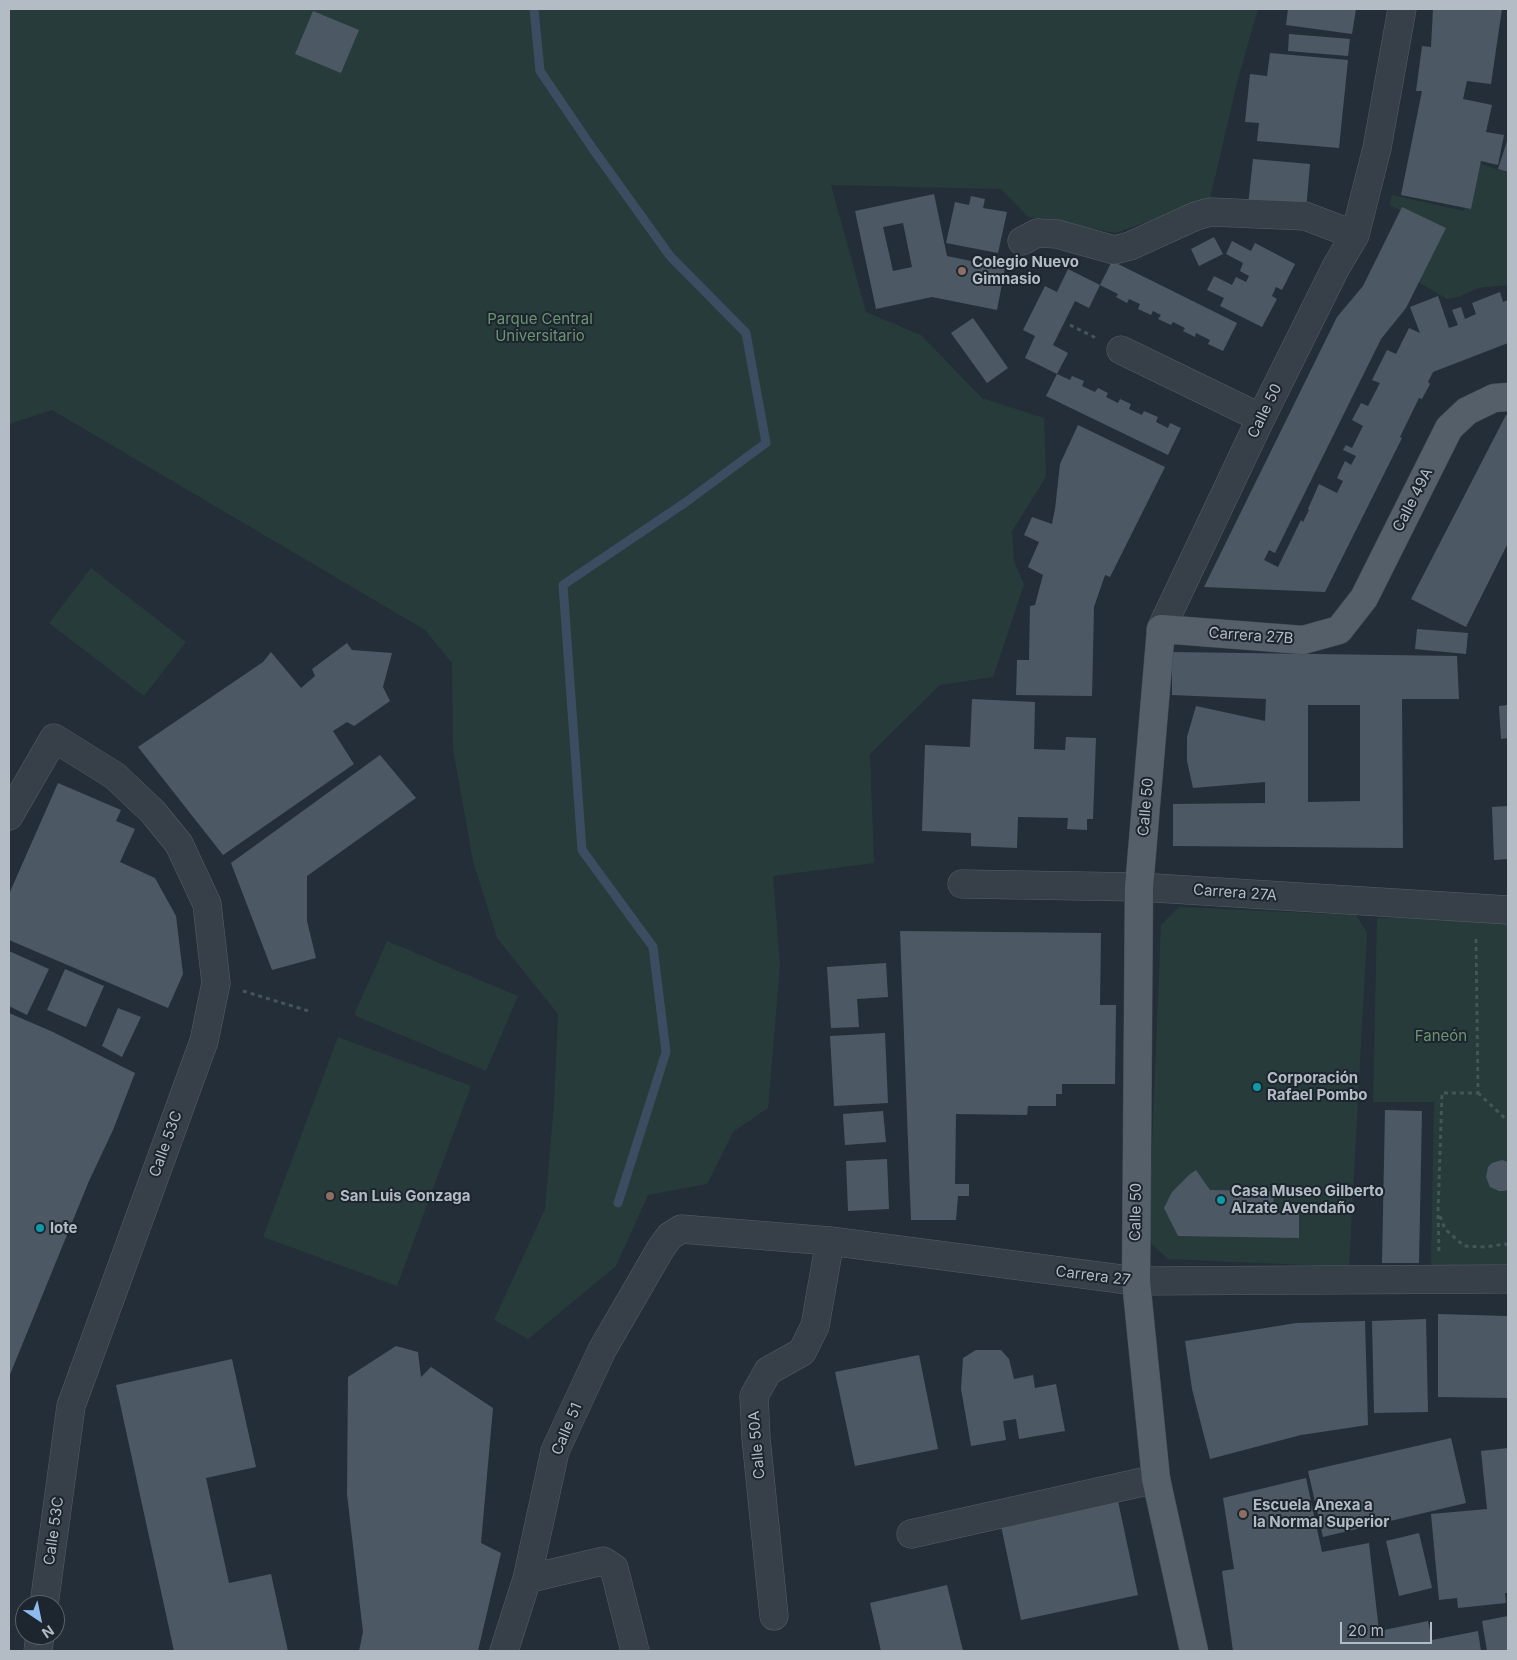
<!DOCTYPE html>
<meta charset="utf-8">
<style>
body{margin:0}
#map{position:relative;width:1517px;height:1660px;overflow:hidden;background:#242e38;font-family:Inter,sans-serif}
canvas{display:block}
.frame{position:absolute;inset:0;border:10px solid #b3bbc5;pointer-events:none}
.north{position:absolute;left:15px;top:1595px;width:50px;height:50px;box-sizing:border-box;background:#1d252e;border:1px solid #59616a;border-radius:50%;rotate:146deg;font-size:14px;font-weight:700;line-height:20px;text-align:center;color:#b3bbc5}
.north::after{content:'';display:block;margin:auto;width:18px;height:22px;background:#8ebbee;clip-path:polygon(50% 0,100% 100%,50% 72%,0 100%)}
.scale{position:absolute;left:1340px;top:1622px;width:92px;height:22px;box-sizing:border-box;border:2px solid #b3bbc5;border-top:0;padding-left:6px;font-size:15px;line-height:18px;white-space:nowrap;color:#b3bbc5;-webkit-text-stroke:4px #1d252e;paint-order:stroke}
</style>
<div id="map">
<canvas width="1517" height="1660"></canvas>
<div class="frame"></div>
<div class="north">N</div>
<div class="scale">20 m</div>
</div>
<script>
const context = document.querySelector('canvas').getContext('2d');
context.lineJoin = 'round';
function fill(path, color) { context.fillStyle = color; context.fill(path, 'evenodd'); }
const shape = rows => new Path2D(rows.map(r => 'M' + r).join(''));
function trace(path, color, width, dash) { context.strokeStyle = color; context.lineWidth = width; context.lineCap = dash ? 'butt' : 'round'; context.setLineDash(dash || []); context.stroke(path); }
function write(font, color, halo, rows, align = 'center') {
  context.font = font + ' Inter,sans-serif'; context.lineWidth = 4; context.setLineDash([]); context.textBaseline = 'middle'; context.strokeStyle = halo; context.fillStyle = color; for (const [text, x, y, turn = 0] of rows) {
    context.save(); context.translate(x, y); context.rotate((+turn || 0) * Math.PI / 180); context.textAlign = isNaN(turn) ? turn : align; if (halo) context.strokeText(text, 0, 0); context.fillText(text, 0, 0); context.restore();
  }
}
fill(shape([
 [9,9,1258,9,1238,79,1210,199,1116,233,1028,217,1001,189,831,185,866,312,921,335,982,398,1044,418,1046,477,1012,531,1014,561,1024,584,993,677,940,685,870,754,874,863,773,876,780,967,768,1108,733,1132,707,1184,648,1195,616,1266,528,1339,494,1320,545,1209,554,1103,558,1014,497,938,473,861,453,749,452,663,425,630,52,410,9,424],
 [1475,162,1508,173,1508,285,1478,288,1459,297,1447,299,1418,282,1440,227,1389,205,1392,195,1464,211],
 [91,568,186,642,144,696,49,623],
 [1179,907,1356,915,1367,933,1349,1267,1168,1259,1148,1241,1161,925],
 [1508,916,1508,1266,1431,1265,1434,1102,1373,1102,1377,918],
 [387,941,518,996,486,1071,354,1015],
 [338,1037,471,1086,397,1286,263,1237]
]), '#273b3a');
trace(shape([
 [534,9,540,71,593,149,670,256,746,333,766,443,686,502,563,585,582,850,653,947,666,1052,618,1203]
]), '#3b4d60', 9);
fill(shape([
 [1288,9,1356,9,1352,34,1286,25],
 [1433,9,1502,9,1491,84,1467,81,1463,99,1492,105,1486,132,1504,135,1498,165,1481,161,1471,209,1401,195,1422,91,1416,91,1422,46,1431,47],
 [313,11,359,30,341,73,295,54],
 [1289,34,1350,39,1348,56,1288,51],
 [1270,53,1348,60,1339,148,1257,141,1259,123,1245,122,1250,74,1267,76],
 [1508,138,1508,172,1498,169],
 [1253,159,1310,164,1306,210,1248,205],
 [934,194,947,256,1005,268,997,310,932,297,876,309,855,211],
 [903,223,912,267,893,271,883,227],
 [971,196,985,199,983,208,1007,212,998,253,946,243,955,202,969,205],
 [1402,207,1446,228,1406,308,1381,339,1275,553,1269,550,1264,560,1278,567,1301,520,1303,522,1309,510,1308,509,1319,484,1337,493,1343,481,1337,478,1345,461,1351,465,1356,456,1343,450,1346,445,1352,448,1363,426,1352,420,1361,403,1368,406,1380,383,1372,380,1387,350,1396,354,1409,328,1420,333,1410,307,1438,296,1449,328,1458,325,1452,310,1461,307,1465,319,1476,314,1472,303,1500,292,1503,302,1508,300,1508,343,1433,372,1428,382,1430,384,1422,399,1419,398,1400,437,1402,438,1325,592,1204,587,1337,317,1363,286],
 [1214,237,1223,254,1199,266,1191,249],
 [1232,241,1251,251,1255,243,1295,264,1282,290,1276,287,1272,296,1277,299,1262,327,1220,306,1224,298,1207,290,1214,276,1232,285,1236,277,1246,282,1249,276,1240,271,1243,263,1226,254],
 [1112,261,1237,323,1223,351,1208,344,1210,340,1196,333,1195,337,1183,331,1185,328,1173,322,1171,325,1158,319,1161,315,1153,311,1151,315,1138,309,1140,304,1129,299,1127,303,1116,297,1118,294,1100,285,1089,308,1075,301,1053,345,1068,353,1057,374,1025,358,1035,336,1023,330,1045,286,1057,292,1068,269,1100,285],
 [973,318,1008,368,987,383,951,333],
 [1057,374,1070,380,1072,376,1084,381,1082,386,1095,392,1098,388,1108,393,1106,397,1118,403,1120,399,1131,404,1129,409,1142,415,1144,411,1158,417,1156,422,1168,428,1170,423,1181,428,1168,455,1046,396],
 [1506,415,1508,416,1508,543,1466,627,1411,599],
 [1078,425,1165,467,1110,577,1105,575,1094,607,1092,696,1016,695,1017,660,1029,660,1030,606,1035,605,1043,575,1028,567,1039,542,1024,535,1032,517,1052,524,1055,509,1060,464],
 [1417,629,1468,633,1466,654,1415,649],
 [347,643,352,650,392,653,383,687,390,701,354,726,347,722,333,731,354,764,223,855,138,747,263,662,271,652,301,688,315,676,312,669],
 [1172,652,1457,656,1459,699,1402,699,1403,848,1173,846,1173,804,1265,803,1265,782,1193,788,1187,761,1187,737,1196,706,1265,721,1266,699,1172,695],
 [1308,705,1360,705,1360,801,1308,802],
 [972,699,1035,702,1034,749,1065,750,1066,737,1096,738,1093,819,1087,819,1087,830,1067,829,1068,818,1018,817,1017,848,971,846,971,833,922,831,925,745,970,747],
 [1508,705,1508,738,1501,739,1499,706],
 [380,755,416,798,307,876,307,921,316,958,272,970,231,863],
 [58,783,121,810,116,821,135,829,120,862,155,878,176,916,183,974,168,1008,9,940,9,894],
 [1508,806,1508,859,1494,860,1492,807],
 [900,931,1101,933,1100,1005,1116,1005,1115,1084,1062,1084,1062,1094,1056,1094,1056,1106,1028,1106,1027,1115,956,1114,955,1184,969,1184,969,1196,958,1196,956,1220,911,1220],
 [9,951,49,969,27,1015,9,1006],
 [886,963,888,997,857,999,859,1027,831,1028,827,967],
 [65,969,104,986,86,1027,47,1010],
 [118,1008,141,1017,122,1057,102,1046],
 [9,1013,53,1032,135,1073,113,1130,89,1181,9,1377],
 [885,1033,888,1103,834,1106,830,1036],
 [1385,1110,1422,1111,1419,1263,1382,1263],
 [883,1111,886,1142,845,1145,843,1114],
 [887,1159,889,1209,848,1211,846,1161],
 [1502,1160,1508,1162,1508,1190,1504,1191,1499,1191,1490,1187,1486,1177,1488,1167,1492,1163],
 [1196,1170,1210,1190,1274,1191,1273,1213,1299,1214,1299,1238,1178,1236,1164,1208,1172,1192,1189,1175],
 [1438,1314,1508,1316,1508,1398,1438,1397],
 [1426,1319,1428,1412,1374,1413,1372,1321],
 [1365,1321,1368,1425,1301,1435,1210,1459,1192,1389,1185,1341,1296,1323],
 [396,1346,418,1352,421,1377,431,1367,493,1408,481,1543,501,1553,478,1651,359,1651,363,1632,347,1494,348,1377],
 [976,1350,1001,1350,1009,1359,1014,1379,1033,1375,1035,1388,1056,1384,1065,1431,1019,1439,1016,1419,1003,1421,1006,1440,971,1446,961,1389,963,1358],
 [919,1355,938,1449,855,1466,835,1372],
 [232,1359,256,1467,206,1478,229,1583,271,1574,288,1651,174,1651,116,1385],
 [1451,1438,1466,1503,1323,1537,1308,1471],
 [1508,1448,1508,1593,1505,1593,1506,1603,1458,1608,1457,1598,1439,1600,1431,1514,1487,1509,1481,1451],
 [1306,1478,1322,1552,1369,1543,1379,1631,1428,1621,1432,1640,1478,1631,1481,1651,1233,1651,1222,1571,1234,1569,1223,1498],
 [1118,1501,1138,1595,1021,1620,1001,1526],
 [1419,1533,1432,1588,1399,1596,1386,1541],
 [947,1585,963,1651,881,1651,870,1603],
 [1508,1616,1508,1651,1487,1651,1482,1621]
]), '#4c5964');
const minor = shape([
 [1022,241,1037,233,1057,234,1114,250,1130,246,1196,216,1210,212,1305,216,1355,235],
 [1121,350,1261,418],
 [1161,629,1261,418,1336,267,1355,235,1377,148,1402,9],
 [9,816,54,738,115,776,153,812,179,844,207,904,216,983,204,1041,71,1406,44,1605],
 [962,884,1139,887,1508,910],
 [911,1534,1156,1479],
 [527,1579,603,1561,614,1568,635,1651],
 [774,1616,756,1438,754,1396,768,1371,802,1352,815,1326,830,1241],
 [38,1651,40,1635],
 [504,1651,527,1579,555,1451,602,1350,661,1248,670,1236,681,1229,830,1241,1136,1281,1508,1279]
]);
const major = shape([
 [1194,1651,1156,1479,1136,1281,1139,887,1161,629,1303,640,1339,630,1364,598,1449,428,1467,411,1494,398,1508,397]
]);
trace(minor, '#565e67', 29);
trace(major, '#414952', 29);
trace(shape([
 [1070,325,1096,338],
 [243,991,312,1012],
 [1478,1093,1508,1121],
 [1440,1216,1445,1229,1464,1246,1485,1247,1506,1244,1507,1250],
 [1439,1251,1438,1213,1442,1093,1478,1093,1476,937]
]), '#445657', 3, [4, 4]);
trace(minor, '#374049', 28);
trace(major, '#555f69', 28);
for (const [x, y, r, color] of [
 [962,271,5,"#8d6e63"],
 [1257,1087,5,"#0f9aa8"],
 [330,1196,5,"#8d6e63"],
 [1221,1200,5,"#0f9aa8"],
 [40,1228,5,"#0f9aa8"],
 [1243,1514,5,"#8d6e63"]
]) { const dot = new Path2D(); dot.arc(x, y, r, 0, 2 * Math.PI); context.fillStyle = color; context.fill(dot); trace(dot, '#1d252e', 2); }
write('bold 15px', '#b3bbc5', '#1d252e', [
 ["Colegio Nuevo",972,262],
 ["Gimnasio",972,279],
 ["Corporación",1267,1078],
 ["Rafael Pombo",1267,1095],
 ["Casa Museo Gilberto",1231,1191],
 ["Alzate Avendaño",1231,1208],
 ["San Luis Gonzaga",340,1196],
 ["lote",50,1228],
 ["Escuela Anexa a",1253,1505],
 ["la Normal Superior",1253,1522]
], 'left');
write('15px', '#6c9472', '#1d252e', [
 ["Parque Central",540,319],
 ["Universitario",540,336],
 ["Faneón",1441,1036]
]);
write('15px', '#b3bbc5', '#1d252e', [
 ["Calle 50",1265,411,-64],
 ["Calle 49A",1413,500,-63],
 ["Carrera 27B",1251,636,4],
 ["Calle 50",1146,807,-85],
 ["Carrera 27A",1235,893,4],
 ["Calle 53C",166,1144,-70],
 ["Calle 50",1136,1212,-89],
 ["Carrera 27",1093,1276,7],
 ["Calle 51",567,1429,-67],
 ["Calle 50A",757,1445,-95],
 ["Calle 53C",54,1531,-82]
]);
</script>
